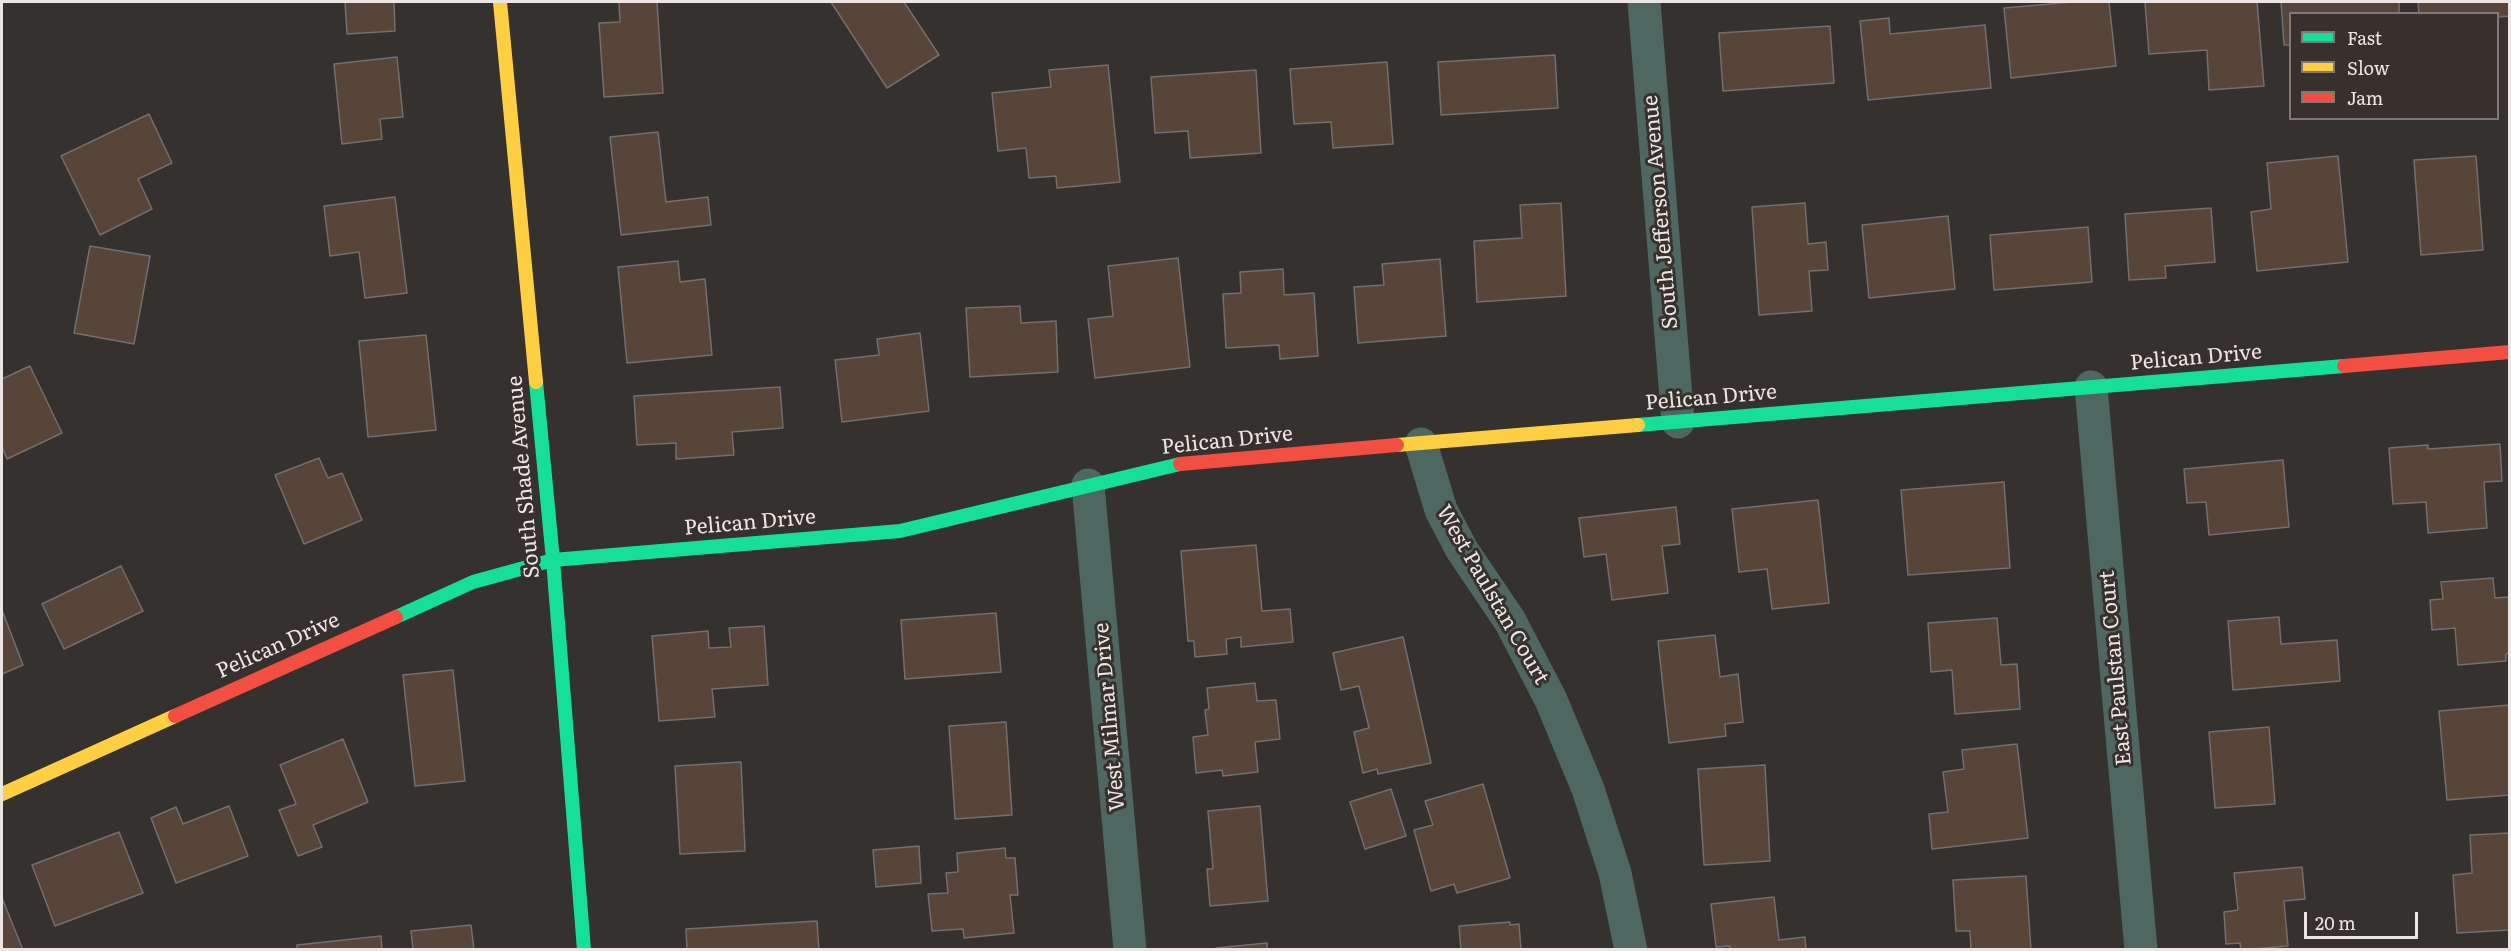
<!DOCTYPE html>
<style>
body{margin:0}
#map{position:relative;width:2511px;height:951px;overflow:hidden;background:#35312f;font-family:Literata,serif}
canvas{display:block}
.frame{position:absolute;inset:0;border:3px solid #ebe6e4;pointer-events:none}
.legend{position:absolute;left:2289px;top:12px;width:210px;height:108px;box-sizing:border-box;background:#37302d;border:2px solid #7f7976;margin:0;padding:8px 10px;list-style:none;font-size:18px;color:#ebe6e4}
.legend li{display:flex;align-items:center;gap:12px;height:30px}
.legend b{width:30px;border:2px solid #7f7976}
.scale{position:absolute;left:2304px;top:912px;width:114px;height:27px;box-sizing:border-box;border:3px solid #ebe6e4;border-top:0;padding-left:8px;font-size:18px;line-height:21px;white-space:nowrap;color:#ebe6e4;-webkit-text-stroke:4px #37302d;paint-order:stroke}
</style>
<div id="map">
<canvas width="2511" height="951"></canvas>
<div class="frame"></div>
<ul class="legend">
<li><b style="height:8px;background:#16e098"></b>Fast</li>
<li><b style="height:8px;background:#ffcf43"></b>Slow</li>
<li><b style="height:8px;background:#f24e42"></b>Jam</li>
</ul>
<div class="scale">20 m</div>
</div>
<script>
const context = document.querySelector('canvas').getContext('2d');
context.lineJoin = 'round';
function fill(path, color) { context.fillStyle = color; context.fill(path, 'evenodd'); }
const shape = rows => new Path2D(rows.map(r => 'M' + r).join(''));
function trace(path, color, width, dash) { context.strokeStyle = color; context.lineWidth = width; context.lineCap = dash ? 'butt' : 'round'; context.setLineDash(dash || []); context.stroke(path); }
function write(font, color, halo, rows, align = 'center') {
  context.font = font + ' Literata,serif'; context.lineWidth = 6; context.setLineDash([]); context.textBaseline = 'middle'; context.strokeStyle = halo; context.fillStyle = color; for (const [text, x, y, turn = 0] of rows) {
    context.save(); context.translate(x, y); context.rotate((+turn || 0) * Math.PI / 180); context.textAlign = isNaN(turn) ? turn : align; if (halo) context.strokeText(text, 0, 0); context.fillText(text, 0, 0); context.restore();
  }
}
const building = shape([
 [345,2,394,2,395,31,347,34,345,2],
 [619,2,657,2,663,93,604,97,599,23,620,22,619,2],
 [831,2,904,2,939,55,887,88,831,2],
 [2073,2,2109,2,2116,66,2011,78,2004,8,2073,2],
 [2145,2,2257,2,2264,86,2209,90,2207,50,2149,54,2145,2],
 [2281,2,2399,2,2399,14,2290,14,2290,45,2284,45,2281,2],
 [2418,2,2510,2,2510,16,2498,17,2498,14,2419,14,2418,2],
 [1889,18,1890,34,1985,25,1991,88,1868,100,1860,21,1889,18],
 [1830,26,1834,83,1723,91,1719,33,1830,26],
 [1555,55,1558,108,1441,115,1438,62,1555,55],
 [397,57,403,117,380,119,382,139,342,144,334,64,397,57],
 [1387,62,1393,144,1333,148,1331,122,1294,124,1290,69,1387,62],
 [1108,65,1120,182,1057,188,1056,176,1029,178,1026,148,998,151,992,93,1051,87,1049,70,1108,65],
 [1256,70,1261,153,1190,158,1188,131,1155,133,1151,77,1256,70],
 [149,114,172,163,138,179,152,209,100,235,61,156,149,114],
 [658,132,666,202,708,197,711,225,621,235,610,137,658,132],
 [2338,156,2348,262,2257,271,2251,212,2271,209,2267,163,2338,156],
 [2476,156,2483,250,2421,255,2414,160,2476,156],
 [395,197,407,293,365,298,359,252,330,256,324,206,395,197],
 [1561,203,1566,296,1477,302,1474,241,1522,238,1520,205,1561,203],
 [1805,203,1808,244,1826,242,1828,270,1809,271,1812,311,1759,315,1752,207,1805,203],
 [2211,208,2215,262,2165,266,2166,278,2129,280,2125,214,2211,208],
 [1948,216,1955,289,1869,298,1862,225,1948,216],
 [2088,227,2092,282,1994,290,1990,235,2088,227],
 [90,246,150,256,134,344,74,333,90,246],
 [1178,258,1190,367,1095,378,1088,319,1113,316,1108,266,1178,258],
 [1440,259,1446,336,1358,343,1354,287,1384,285,1382,264,1440,259],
 [678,261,680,282,705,279,712,355,627,363,618,267,678,261],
 [1283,269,1284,295,1314,293,1318,356,1280,359,1279,345,1226,348,1223,294,1241,293,1240,272,1283,269],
 [1020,306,1021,323,1056,321,1058,372,970,377,966,308,1020,306],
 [920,333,929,411,842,422,835,360,879,355,877,339,920,333],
 [426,335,436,430,368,437,359,341,426,335],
 [30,366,62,433,7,459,2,447,2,379,30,366],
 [780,387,783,428,732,432,734,455,676,459,676,443,637,445,634,396,780,387],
 [2500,444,2502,481,2484,482,2487,528,2428,533,2426,502,2393,504,2389,448,2428,445,2428,449,2500,444],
 [319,458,328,478,342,473,362,520,304,544,275,475,319,458],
 [2283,460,2289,527,2209,535,2206,502,2187,503,2184,469,2283,460],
 [2004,482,2010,568,1908,575,1901,490,2004,482],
 [1818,500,1829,603,1772,609,1767,569,1739,572,1732,509,1818,500],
 [1676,507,1680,544,1662,546,1668,593,1612,600,1606,554,1584,557,1579,518,1676,507],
 [1256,545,1262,611,1290,609,1293,642,1241,647,1241,637,1226,639,1227,654,1195,657,1194,641,1188,641,1181,551,1256,545],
 [121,566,143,611,64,649,42,604,121,566],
 [2493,578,2495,598,2509,597,2510,653,2506,654,2506,661,2458,665,2455,628,2432,630,2430,600,2443,599,2441,582,2493,578],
 [2,610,23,665,2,674,2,610],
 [996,613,1001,672,905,679,901,620,996,613],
 [2279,617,2281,644,2337,640,2340,681,2233,690,2228,621,2279,617],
 [1997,618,2001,665,2017,664,2020,709,1955,714,1952,670,1931,672,1928,623,1997,618],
 [764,626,768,685,712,689,715,717,659,721,652,636,708,631,709,648,731,647,729,628,764,626],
 [1715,635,1720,677,1738,674,1743,722,1725,724,1726,736,1669,743,1658,641,1715,635],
 [1403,637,1431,763,1378,774,1377,769,1363,773,1354,732,1369,728,1359,686,1341,690,1333,653,1403,637],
 [453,670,465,781,415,786,403,675,453,670],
 [1255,683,1257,701,1276,700,1280,739,1255,742,1258,772,1223,776,1222,770,1196,773,1193,737,1208,735,1205,710,1209,709,1207,688,1255,683],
 [2510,705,2510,795,2447,800,2439,711,2510,705],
 [1006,722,1012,815,955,819,949,726,1006,722],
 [2269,727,2275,804,2215,808,2209,732,2269,727],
 [343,739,368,802,313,825,322,847,298,856,279,810,296,804,280,765,343,739],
 [2017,744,2028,838,1932,849,1929,814,1948,812,1943,772,1964,769,1962,750,2017,744],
 [741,762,745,851,680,854,675,766,741,762],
 [1765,765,1770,861,1704,865,1698,769,1765,765],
 [1483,784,1510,878,1457,893,1454,884,1431,891,1414,830,1433,825,1425,801,1483,784],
 [1391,789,1406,836,1365,849,1350,802,1391,789],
 [229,806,248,856,176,883,151,818,176,807,183,824,229,806],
 [1260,806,1268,901,1210,906,1207,869,1213,869,1208,811,1260,806],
 [119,832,143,893,55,926,32,865,119,832],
 [2510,833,2510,930,2457,933,2453,875,2472,873,2470,835,2510,833],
 [919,846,921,883,876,887,873,850,919,846],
 [1005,848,1006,858,1015,858,1018,895,1010,895,1014,933,964,938,963,929,932,931,928,894,948,893,946,873,958,872,957,853,1005,848],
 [2302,867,2305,899,2284,901,2288,946,2241,950,2240,943,2226,944,2224,912,2238,910,2234,873,2302,867],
 [2026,876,2031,950,1971,950,1970,931,1956,931,1953,880,2026,876],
 [1774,897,1779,940,1805,937,1806,950,1730,950,1730,946,1716,947,1711,904,1774,897],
 [2,898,23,950,2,950,2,898],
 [817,921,819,950,687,950,686,929,817,921],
 [1510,922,1510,925,1519,924,1521,950,1461,950,1459,926,1510,922],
 [471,925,474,950,413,950,411,931,471,925],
 [381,936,382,950,297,950,297,945,381,936],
 [1267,943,1267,950,1216,950,1216,948,1267,943]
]);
fill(building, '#574539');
trace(building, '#726f6d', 1.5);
trace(shape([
 [1644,2,1678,422],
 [2091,387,2141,950],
 [1421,444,1441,510,1462,550,1510,621,1551,700,1588,789,1615,873,1631,950],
 [1088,485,1130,950]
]), '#4e6761', 33);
trace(shape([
 [536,382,553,560,584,950],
 [1638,425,2344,366],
 [396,617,473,582,553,560,900,531,1180,464]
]), '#16e098', 14);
trace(shape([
 [500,2,536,382],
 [1397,445,1638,425],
 [2,794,175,716]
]), '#ffcf43', 14);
trace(shape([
 [2344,366,2510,352],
 [1180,464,1397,445],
 [175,716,396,617]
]), '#f24e42', 14);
write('21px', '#ebe6e4', '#37302d', [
 ["South Jefferson Avenue",1661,212,-95],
 ["Pelican Drive",2196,358,-5],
 ["Pelican Drive",1711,398,-5],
 ["Pelican Drive",1227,441,-6],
 ["South Shade Avenue",524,477,-95],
 ["Pelican Drive",750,523,-5],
 ["West Paulstan Court",1492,595,60],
 ["Pelican Drive",278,646,-24],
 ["East Paulstan Court",2116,668,-95],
 ["West Milmar Drive",1110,717,-95]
]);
</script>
